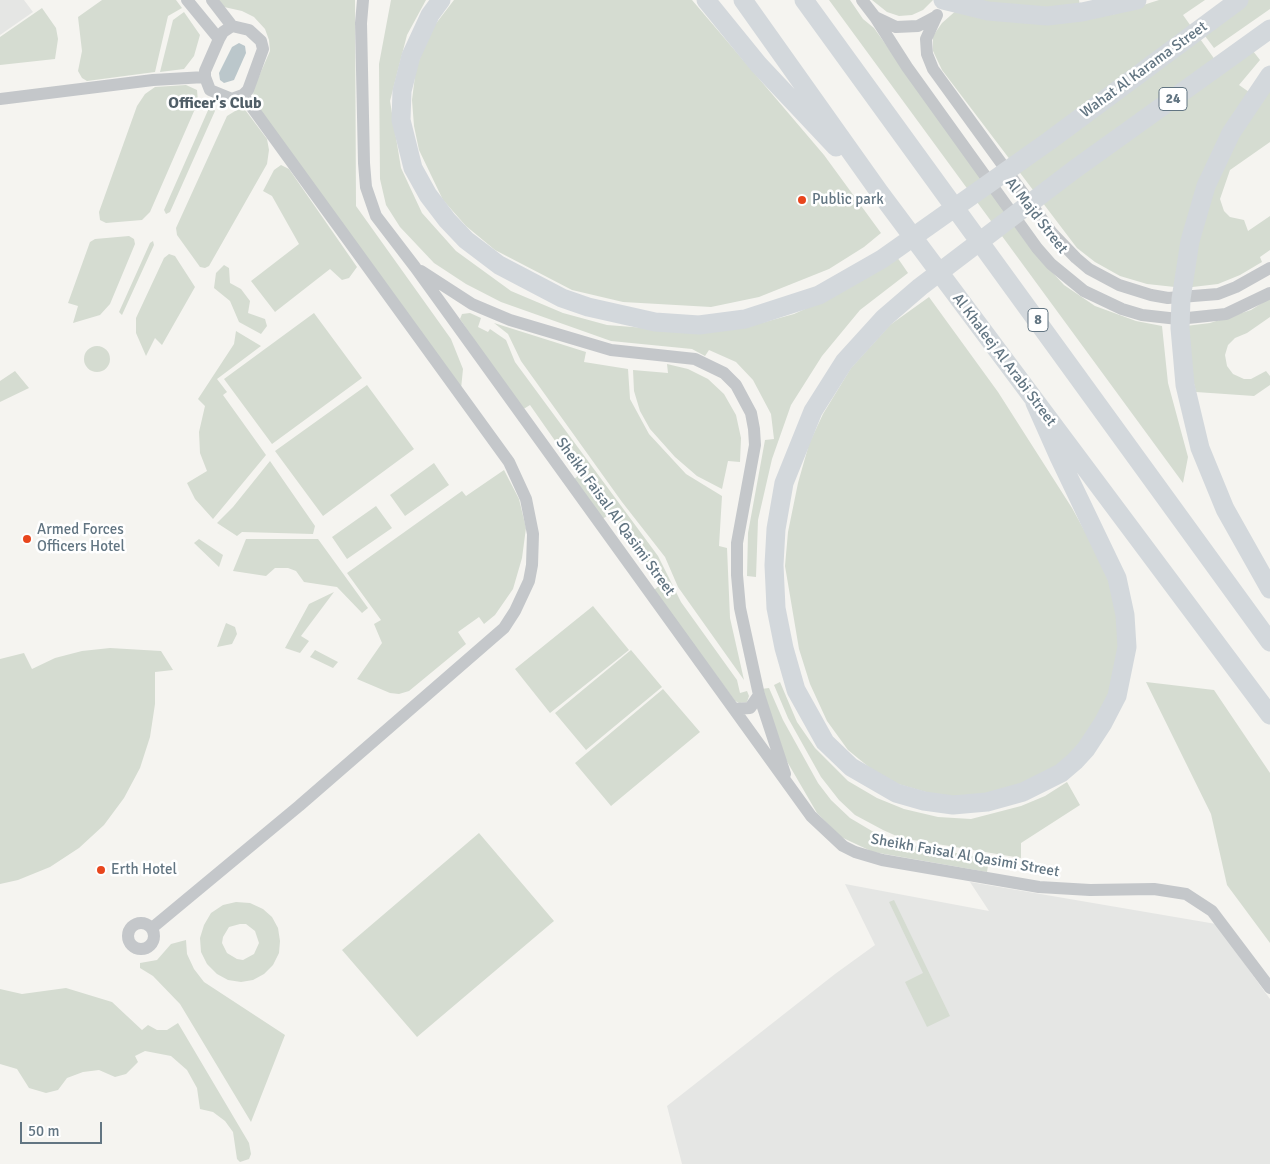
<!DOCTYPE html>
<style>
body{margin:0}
#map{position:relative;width:1270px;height:1164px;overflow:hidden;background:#f5f4f0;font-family:Signika,sans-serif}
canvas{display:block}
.scale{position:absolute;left:20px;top:1122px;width:82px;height:22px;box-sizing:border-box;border:2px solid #627582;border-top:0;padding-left:6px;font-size:15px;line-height:18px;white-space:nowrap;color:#627582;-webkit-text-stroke:4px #fff;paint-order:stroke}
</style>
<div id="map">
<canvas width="1270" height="1164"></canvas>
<div class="scale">50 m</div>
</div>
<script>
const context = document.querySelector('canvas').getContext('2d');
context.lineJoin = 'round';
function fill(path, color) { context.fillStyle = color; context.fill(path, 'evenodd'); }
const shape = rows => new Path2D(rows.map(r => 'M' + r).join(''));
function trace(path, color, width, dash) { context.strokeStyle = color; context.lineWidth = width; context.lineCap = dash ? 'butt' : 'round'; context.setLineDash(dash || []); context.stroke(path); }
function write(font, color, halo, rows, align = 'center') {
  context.font = font + ' Signika,sans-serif'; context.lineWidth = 5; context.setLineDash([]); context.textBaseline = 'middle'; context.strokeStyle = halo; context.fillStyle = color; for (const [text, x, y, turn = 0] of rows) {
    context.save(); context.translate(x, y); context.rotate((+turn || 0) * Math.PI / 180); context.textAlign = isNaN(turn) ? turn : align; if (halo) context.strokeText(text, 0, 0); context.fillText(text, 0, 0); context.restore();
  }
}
fill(shape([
 [0,0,24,0,33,12,0,35],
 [970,882,1216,924,1270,999,1270,1164,682,1164,667,1106,835,974,875,945,845,884,989,911]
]), '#e5e6e4');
fill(shape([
 [102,0,176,0,182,8,168,16,155,72,87,81,82,78,78,71,82,51,78,17],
 [219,0,355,0,356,206,451,339,463,369,461,389,254,104,253,90,270,51,269,40,265,29,254,17,242,11,224,7],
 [391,0,426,0,407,35,390,101,401,168,422,213,456,251,511,291,563,313,607,325,696,332,754,325,794,314,827,299,897,257,908,273,860,310,822,356,791,405,772,459,758,520,756,577,747,576,748,533,765,440,774,439,771,414,753,380,736,362,709,350,705,356,692,349,611,341,501,302,466,284,434,263,400,227,386,205,380,179,379,64],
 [454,0,692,0,824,155,881,233,864,247,829,269,759,297,711,307,623,302,572,290,495,250,466,226,443,200,419,150,414,126,412,100,416,68,431,30],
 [829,0,850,0,863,19,874,28,1031,249,1064,285,1095,306,1136,321,1162,326,1168,383,1188,457,1183,483],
 [872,0,933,0,923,10,912,15,899,16,887,12],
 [973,0,1079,0,1082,20,1115,14,1159,0,1205,0,1183,15,1223,71,1253,51,1260,60,1239,85,1259,99,1270,90,1270,142,1230,170,1220,199,1224,211,1230,217,1244,220,1248,231,1270,216,1270,250,1260,257,1262,262,1240,275,1218,284,1184,288,1147,284,1120,276,1095,262,1077,248,942,70,933,51,933,36,942,23,967,1],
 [1244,0,1270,0,1270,9,1214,48,1202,32],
 [42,8,56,28,58,39,55,59,0,65,0,37],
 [184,12,200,35,194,56,184,69,160,72,173,20],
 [186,85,197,90,198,102,150,212,142,220,106,223,100,220,99,212,137,106,145,94,155,87],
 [212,107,215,111,170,212,166,214,164,210,209,108],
 [240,108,246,111,267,139,269,150,267,164,209,266,205,268,200,267,177,235,176,228,227,116],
 [281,165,289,169,357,267,349,278,342,280,330,269,275,312,251,281,299,244,272,196,263,191,274,170],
 [129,236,134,239,135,244,110,304,100,315,73,323,78,306,68,303,90,242,95,239],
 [153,241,154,245,122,315,119,312,150,243],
 [169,254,175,256,195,287,162,345,155,338,146,356,136,333,136,318,164,258],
 [224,265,229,268,230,283,241,289,250,301,248,313,265,319,267,326,261,334,239,322,230,301,214,288,216,273],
 [929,297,998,392,1072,508,1109,575,1122,620,1116,694,1063,765,1016,790,950,799,898,784,870,768,848,750,827,721,810,684,799,649,785,566,788,532,798,483,809,444,823,414,851,368,890,325],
 [1270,298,1270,317,1247,333,1235,338,1228,345,1225,355,1227,366,1233,374,1244,379,1251,379,1266,371,1270,376,1270,385,1254,396,1196,392,1191,371,1186,326,1210,323,1251,310],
 [314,313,362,378,272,444,224,379],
 [470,313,481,318,478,327,488,332,490,329,506,340,515,362,658,556,681,602,737,680,740,693,747,691,749,696,747,702,739,703,735,701,654,590,660,585,609,515,602,519,573,480,579,475,530,405,522,410,460,319,462,314],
 [494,323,586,352,584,362,628,369,630,399,649,434,686,474,722,496,719,546,727,548,730,618,744,680,678,587,665,557,622,502,521,361,508,334],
 [236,331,261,346,217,379,227,392,223,395,266,455,213,519,195,499,187,483,207,471,200,453,199,432,205,406,198,399,234,344],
 '84 359a13 13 0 1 1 26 0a13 13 0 1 1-26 0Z',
 [667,364,688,369,708,379,724,394,736,415,741,438,740,462,728,461,722,489,697,476,675,457,650,429,640,411,634,391,633,370,668,373],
 [15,371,29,388,0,402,0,381],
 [367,385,414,449,323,516,275,451],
 [270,461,315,526,313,534,242,532,237,536,217,523,233,507],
 [434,463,449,485,405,516,390,495],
 [504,470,519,499,526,528,522,558,513,589,495,615,484,624,479,617,458,632,466,644,409,691,399,694,390,693,357,679,382,643,374,624,381,620,347,573,462,491,466,496],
 [376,506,392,528,347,559,332,537],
 [199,539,223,555,219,567,194,543],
 [246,539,318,539,368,608,362,613,337,587,304,582,296,571,288,568,275,568,266,576,233,571],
 [334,592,301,636,309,641,300,653,285,648,309,604],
 [593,606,629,650,550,713,515,669],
 [226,623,235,627,237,634,232,644,217,647],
 [110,648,161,651,173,670,155,672,155,704,150,737,140,768,124,798,104,825,79,848,50,867,18,880,0,884,0,659,24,653,32,669,55,658,82,651],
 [315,650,338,662,333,668,310,657],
 [631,650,662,687,586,750,555,713],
 [780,682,797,722,815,748,848,781,877,798,904,809,938,817,971,819,1021,806,1045,796,1067,782,1080,805,1021,843,1021,858,901,838,883,830,855,815,839,800,821,777,788,718,774,685],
 [1146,682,1214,690,1270,773,1270,943,1227,885,1211,814],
 [769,688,783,720,818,783,831,800,850,818,877,834,902,843,989,859,987,872,873,852,841,837,817,813,785,758,761,689],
 [663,689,700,732,611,806,575,763],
 [479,833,554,921,417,1037,342,950],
 [894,900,950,1016,927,1027,905,982,923,973,889,902],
 [236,902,250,903,263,909,272,917,278,928,280,941,279,953,273,965,264,974,253,980,241,982,228,980,217,974,207,964,201,952,200,938,204,925,211,913,223,905],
 [240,924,246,924,255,931,259,943,254,954,243,960,237,959,227,953,222,943,223,937,229,927],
 [186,940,187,954,194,969,204,982,285,1035,251,1122,180,1004,153,976,140,968,140,963,157,960,171,944],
 [66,988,112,1002,142,1030,148,1025,157,1030,167,1030,178,1023,249,1143,251,1154,249,1159,240,1162,237,1159,233,1132,225,1121,213,1112,200,1109,197,1088,187,1070,171,1056,145,1051,135,1056,138,1062,126,1074,115,1077,99,1070,83,1072,67,1078,58,1090,46,1093,29,1088,17,1069,0,1064,0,989,22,994]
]), '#d5dcd1');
fill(shape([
 [239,43,245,46,246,53,234,80,224,83,220,80,219,73,232,47]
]), '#bbc7cb');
trace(shape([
 [187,0,219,39],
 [212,0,232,26],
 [363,0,361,23,364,163,366,187,376,216,415,267,811,816,843,846,855,852,882,860,1039,887,1090,890,1154,889,1186,894,1212,911,1270,988],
 [862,0,875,17,896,27,918,26,935,17],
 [937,15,926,39,927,54,933,69,1052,233,1076,258,1089,269,1119,285,1151,295,1168,298,1218,294,1236,287,1270,268],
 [875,17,907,67,1037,248,1051,264,1084,291,1122,309,1142,315,1178,319,1226,314,1270,293],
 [232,26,249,30,261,41,263,49,248,90,243,95,232,99,210,90,205,77,205,71,219,39,223,32,232,26],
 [0,99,153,80,205,77],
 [421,271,472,304,510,320,611,350,695,359,724,373,736,385,751,413,754,429,755,445,737,543,737,575,740,608,759,695,785,774],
 [734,709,750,708,759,695],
 '128 936a13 13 0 1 1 26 0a13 13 0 1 1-26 0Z',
 [152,928,299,806,504,628,515,611,529,581,532,565,533,534,526,499,509,462,243,95]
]), '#c4c7ca', 12);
trace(shape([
 [441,0,430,15,411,56,402,91,401,120,413,168,428,195,447,220,466,240,499,265,562,298,588,307,655,322,699,325,745,319,819,295,882,259,1049,141,1239,0],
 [706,0,758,64,836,147],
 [743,0,880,193,1270,715],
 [804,0,1270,642],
 [943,0,988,11,1047,16,1082,12,1137,0],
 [1270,75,1231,133,1206,186,1190,241,1181,299,1180,328,1185,385,1200,448,1225,509,1270,589],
 [1035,403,1059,457,1117,578,1125,615,1127,647,1117,696,1103,723,1086,749,1075,761,1061,773,1023,792,987,802,953,805,924,801,896,793,851,767,825,742,796,690,784,648,776,608,774,565,776,529,784,483,813,411,844,362,884,318,920,287,1075,169,1270,29]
]), '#d3d8dc', 19);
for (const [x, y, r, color] of [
 [802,200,5,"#e8461d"],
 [27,539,5,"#e8461d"],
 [101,870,5,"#e8461d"]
]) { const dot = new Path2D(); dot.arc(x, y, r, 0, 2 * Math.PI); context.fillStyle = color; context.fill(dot); trace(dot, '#fff', 2); }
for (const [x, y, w] of [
 [1173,99,28],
 [1038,320,20]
]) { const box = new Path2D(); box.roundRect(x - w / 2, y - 11.5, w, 23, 4); context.fillStyle = '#fff'; context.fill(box); trace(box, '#627582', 1); }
write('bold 14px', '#627582', null, [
 ["24",1173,99],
 ["8",1038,320]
]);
write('15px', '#627582', '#fff', [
 ["Wahat Al Karama Street",1144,70,-36],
 ["Al Majd Street",1036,216,52],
 ["Al Khaleej Al Arabi Street",1004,360,53],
 ["Sheikh Faisal Al Qasimi Street",615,517,54],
 ["Sheikh Faisal Al Qasimi Street",965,856,10]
]);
write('15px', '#627582', '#fff', [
 ["Public park",812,200],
 ["Armed Forces",37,530],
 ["Officers Hotel",37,547],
 ["Erth Hotel",111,870]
], 'left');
write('bold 16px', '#505e67', '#fff', [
 ["Officer's Club",215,104]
]);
</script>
